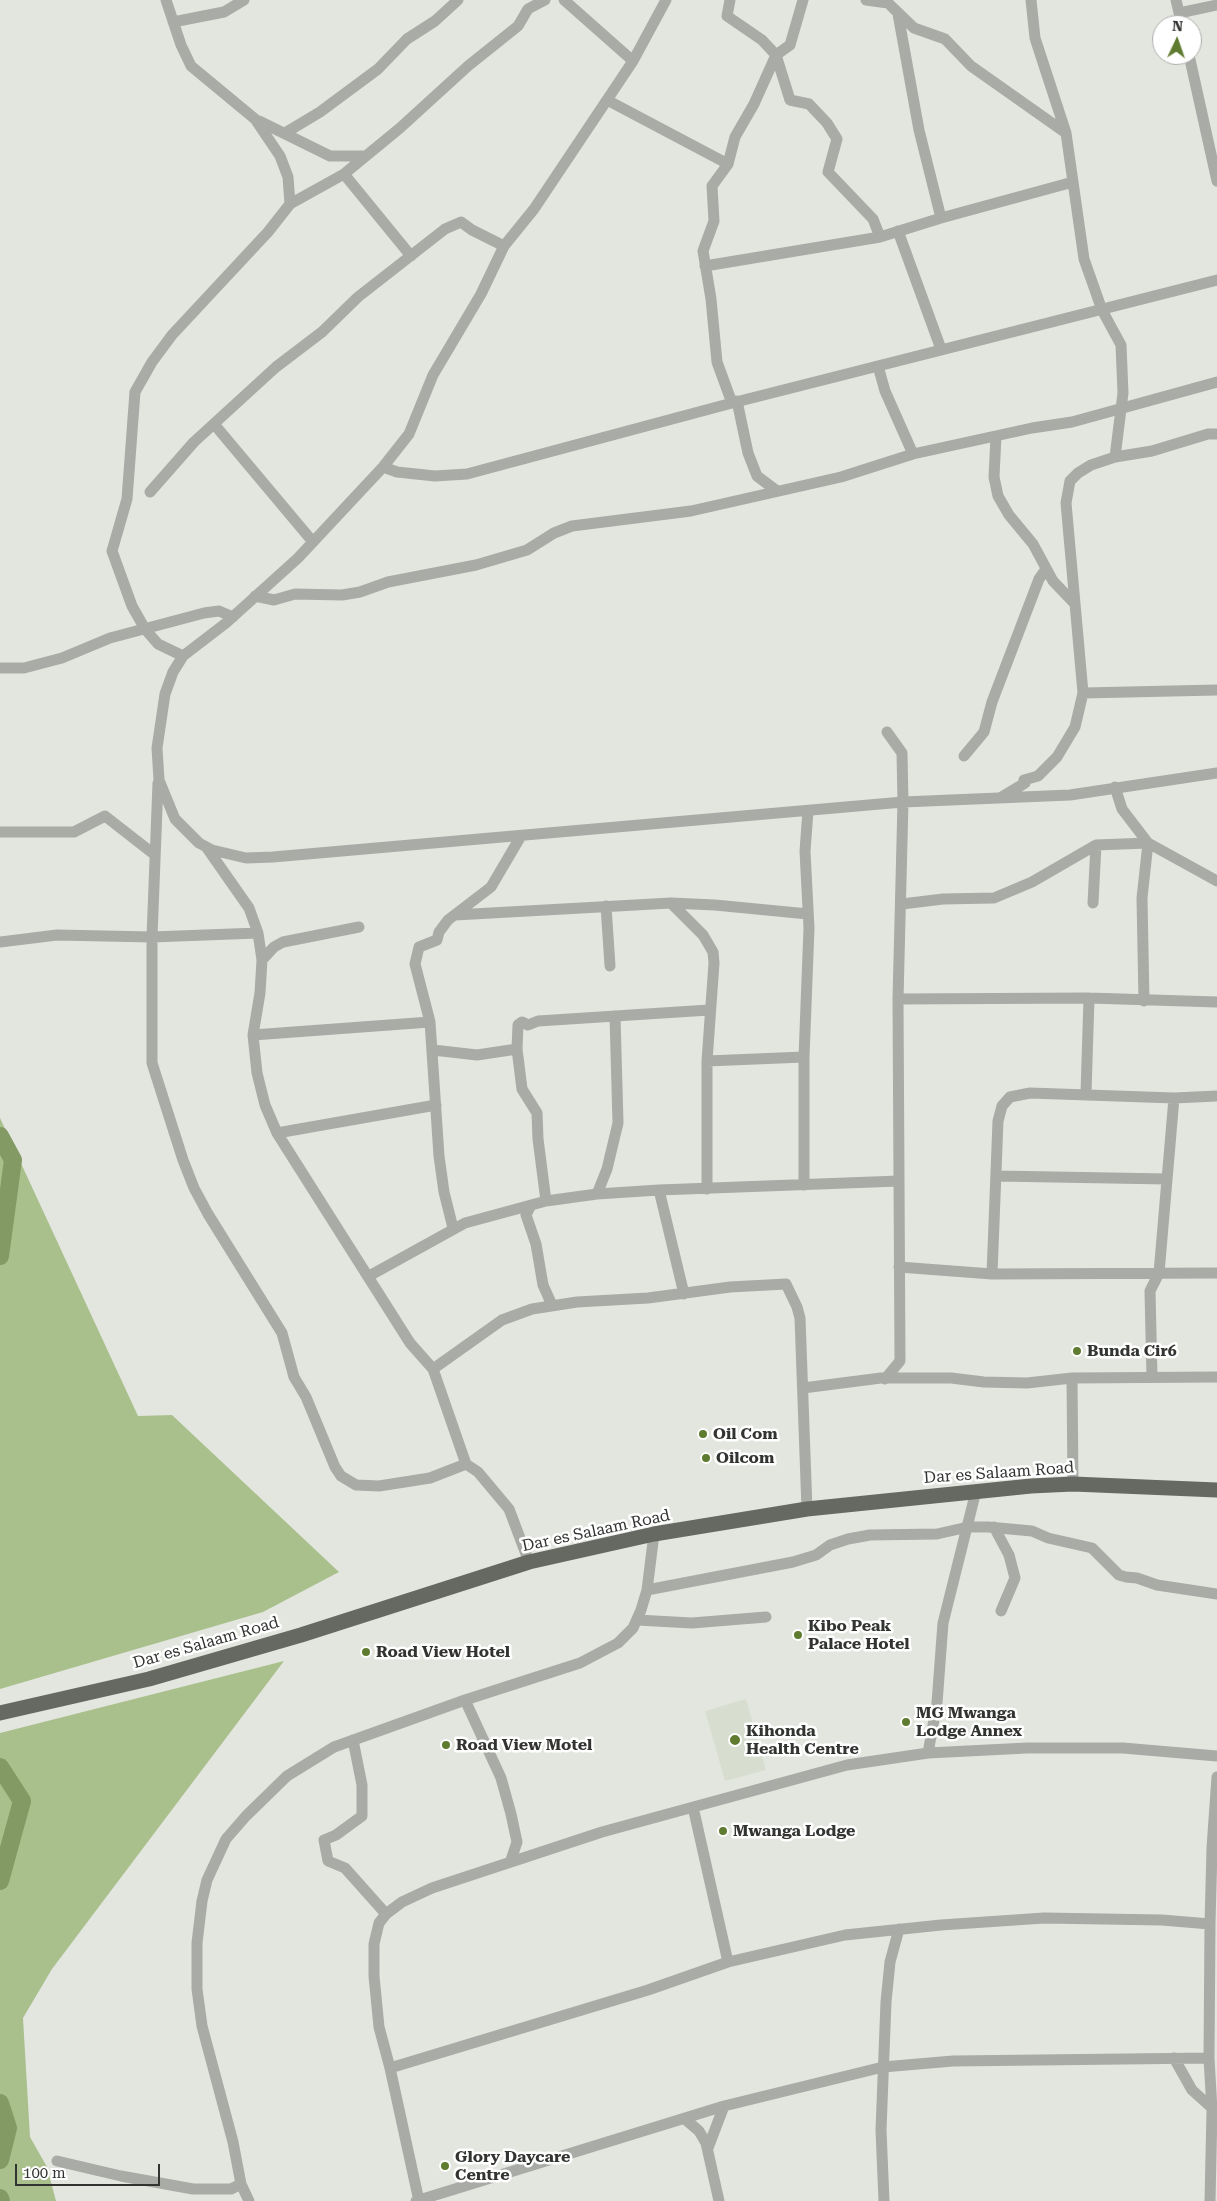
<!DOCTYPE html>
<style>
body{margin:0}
#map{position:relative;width:1217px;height:2201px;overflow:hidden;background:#e3e6df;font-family:"Roboto Serif",serif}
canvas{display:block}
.north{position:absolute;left:1152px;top:15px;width:50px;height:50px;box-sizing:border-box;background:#fff;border:1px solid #adaead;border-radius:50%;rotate:3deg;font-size:14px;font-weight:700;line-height:20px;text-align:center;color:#323431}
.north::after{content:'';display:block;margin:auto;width:18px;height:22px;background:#5e7b2f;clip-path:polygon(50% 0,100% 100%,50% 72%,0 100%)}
.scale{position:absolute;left:15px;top:2164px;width:145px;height:22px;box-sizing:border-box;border:2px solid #323431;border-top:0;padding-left:6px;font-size:15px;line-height:18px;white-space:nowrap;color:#323431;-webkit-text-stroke:4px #fff;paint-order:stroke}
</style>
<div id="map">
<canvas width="1217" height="2201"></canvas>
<div class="north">N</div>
<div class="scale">100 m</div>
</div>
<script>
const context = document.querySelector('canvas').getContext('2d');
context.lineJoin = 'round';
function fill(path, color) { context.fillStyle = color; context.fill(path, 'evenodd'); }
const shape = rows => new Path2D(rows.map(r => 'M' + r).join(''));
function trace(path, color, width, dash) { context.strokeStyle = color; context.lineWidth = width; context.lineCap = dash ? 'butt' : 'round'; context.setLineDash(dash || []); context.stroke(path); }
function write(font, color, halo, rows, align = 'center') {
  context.font = font + ' "Roboto Serif",serif'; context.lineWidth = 5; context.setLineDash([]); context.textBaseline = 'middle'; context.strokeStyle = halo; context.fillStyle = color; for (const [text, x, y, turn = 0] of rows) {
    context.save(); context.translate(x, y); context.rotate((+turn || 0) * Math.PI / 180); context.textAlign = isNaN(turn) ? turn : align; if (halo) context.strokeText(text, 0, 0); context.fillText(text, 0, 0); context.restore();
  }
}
fill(shape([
 [746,1699,766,1770,725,1781,705,1711]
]), '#d7decf');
fill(shape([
 [0,1118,138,1416,172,1415,339,1572,263,1612,0,1689],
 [284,1661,52,1969,23,2018,30,2137,47,2167,56,2201,0,2201,0,1733]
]), '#a9c08c');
trace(shape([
 [0,1136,13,1160,0,1256],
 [0,1767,22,1801,0,1881],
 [0,2103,8,2128,0,2160],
 [0,2198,1,2201]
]), '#839a65', 18);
trace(shape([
 [166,0,181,45,191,66,255,119,280,156,288,177,290,204],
 [564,0,633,61],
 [666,0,633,61,534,209,504,246,481,294,433,375,409,434,383,467,298,558,226,623,183,656,173,672,165,694,157,748,159,780,175,819,199,843,212,850,246,858,273,857,903,802,1070,795,1217,773],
 [730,0,727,16,762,40,776,55,790,100,809,104,827,123,837,139,828,172,873,219,880,237],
 [866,0,888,3,914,28,945,39,971,66,1066,133],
 [1031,0,1035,38,1066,133,1084,259,1102,310,1121,345,1123,393,1115,457],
 [1176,0,1182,25],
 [1179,13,1217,5],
 [898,14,919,130,941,218],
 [173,22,224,12,244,0],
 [1189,55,1217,181],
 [607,100,728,164],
 [259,121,330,156,365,156],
 [285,133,320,112,378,69,407,39,435,21,458,0],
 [344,174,411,256],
 [898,231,941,349],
 [705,266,880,237,941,218,1073,182],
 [878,366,885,391,913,454],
 [737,401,748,453,757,476,777,491],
 [732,403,717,362,711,299,703,251,714,221,712,186,728,164,735,137,754,104,776,55,790,45,803,0],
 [214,424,313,542],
 [996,436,994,477,998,496,1009,515,1033,544,1053,581,1075,604],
 [383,467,397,472,435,476,467,474,732,403,1217,280],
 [150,492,194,442,276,367,322,332,358,297,445,229,461,222,472,230,504,246],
 [255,596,274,600,295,594,342,595,360,592,388,582,476,565,527,550,554,533,572,526,691,511,841,477,913,454,1032,428,1072,422,1217,382],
 [183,656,158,644,145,629,132,606,112,551,127,499,135,392,152,362,172,335,268,232,290,204,344,174,400,128,468,66,518,26,528,9,545,0],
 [0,668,24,668,62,658,110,638,204,613,219,611,233,617],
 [1083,693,1217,690],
 [964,756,984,732,992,702,1039,579,1046,569],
 [158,783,152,937,152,1063,183,1160,194,1188,208,1214,282,1333,294,1377,306,1397,335,1467,341,1476,356,1485,379,1486,430,1478,466,1464],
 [1115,787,1122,809,1148,843,1217,881],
 [1000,798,1025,783,1024,780,1038,776,1057,757,1075,727,1083,693,1066,503,1070,481,1078,473,1091,465,1115,457,1152,451,1208,434,1217,434],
 [0,832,74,832,105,816,155,855],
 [207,848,249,908,258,933,262,960,260,993,253,1035,257,1073,265,1105,277,1133,410,1343,433,1369,466,1464,478,1472,509,1509,529,1562],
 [671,903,703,935,713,952,714,963,707,1061,707,1189],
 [1093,903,1096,845,1148,843,1142,898,1144,1001],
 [902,904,943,899,994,898,1032,882,1096,845],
 [606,906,610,966],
 [455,915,671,903,715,905,808,914],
 [0,942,57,935,152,937,258,933],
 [262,960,274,947,283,942,359,927],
 [898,999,1089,998,1217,1002],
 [253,1035,430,1022],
 [433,1050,477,1055,517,1049],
 [707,1061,804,1057],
 [1086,1093,1089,998],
 [277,1133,436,1105],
 [997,1176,1167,1179],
 [804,1185,804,1057,809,928,805,851,808,811],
 [659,1190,684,1294],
 [597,1194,607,1169,618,1123,615,1016],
 [546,1201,538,1139,537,1113,522,1089,517,1049,518,1025,522,1022,528,1025,538,1021,709,1010],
 [531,1205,526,1215,536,1244,543,1285,552,1305],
 [453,1228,444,1192,439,1156,430,1022,415,964,419,947,437,940,439,932,448,920,491,887,521,836],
 [899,1267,992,1274,1217,1273],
 [992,1274,998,1121,1002,1106,1010,1097,1030,1093,1174,1098,1217,1096],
 [369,1276,465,1223,546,1201,597,1194,659,1190,899,1181],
 [433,1369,502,1320,532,1309,577,1302,648,1298,730,1287,786,1284,797,1307,800,1318,807,1509],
 [1152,1377,1150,1291,1159,1273,1174,1098],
 [1072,1378,1073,1484],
 [885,1379,900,1361,898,999,903,802,902,753,887,732],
 [803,1388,881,1378,951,1378,984,1382,1027,1383,1072,1378,1217,1377],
 [994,1527,1009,1555,1015,1578,1001,1611],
 [647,1590,793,1562,816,1555,830,1545,848,1539,870,1535,937,1534,968,1527,988,1527,1032,1531,1048,1538,1092,1548,1119,1575,1126,1577,1137,1578,1157,1585,1217,1594],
 [637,1620,692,1623,766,1617],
 [465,1700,501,1778,511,1814,517,1842,511,1860],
 [353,1740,362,1785,362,1816,336,1835,324,1840,328,1861,345,1868,386,1914],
 [928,1753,937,1703,943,1623,976,1491],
 [693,1807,728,1962],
 [1174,2058,1192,2090,1212,2108],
 [390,2068,648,1990,728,1962,845,1935,941,1925,1044,1918,1162,1920,1210,1924],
 [685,2119,699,2131,706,2143,719,2201],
 [708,2148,724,2106],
 [57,2161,121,2176,193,2189,231,2189,241,2184],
 [249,2201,241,2184,233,2142,202,2026,197,1989,197,1943,202,1901,207,1880,226,1839,246,1816,287,1776,334,1747,465,1700,580,1663,618,1643,633,1628,641,1610,647,1590,654,1534],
 [416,2201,724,2106,883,2067,953,2061,1209,2058],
 [419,2201,390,2068,379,2027,374,1976,374,1944,379,1923,386,1914,402,1902,432,1888,602,1832,847,1765,928,1753,1027,1748,1123,1748,1217,1756],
 [884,2201,881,2130,886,2002,890,1962,899,1929],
 [1210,2201,1212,2110,1209,2058,1210,1924,1212,1848,1217,1777]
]), '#a9aba7', 11);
trace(shape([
 [0,1713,149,1679,301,1635,529,1562,654,1534,807,1509,1031,1486,1073,1484,1217,1490]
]), '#666962', 15);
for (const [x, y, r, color] of [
 [1077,1351,5,"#5e7b2f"],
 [703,1434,5,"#5e7b2f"],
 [706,1458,5,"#5e7b2f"],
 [798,1635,5,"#5e7b2f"],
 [366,1652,5,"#5e7b2f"],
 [906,1722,5,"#5e7b2f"],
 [735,1740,6,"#5e7b2f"],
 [446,1745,5,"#5e7b2f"],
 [723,1831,5,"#5e7b2f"],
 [445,2166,5,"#5e7b2f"]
]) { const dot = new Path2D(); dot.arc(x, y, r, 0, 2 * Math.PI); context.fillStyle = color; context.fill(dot); trace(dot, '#fff', 2); }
write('bold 16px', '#323431', '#fff', [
 ["Bunda Cir6",1087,1351],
 ["Oil Com",713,1434],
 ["Oilcom",716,1458],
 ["Kibo Peak",808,1626],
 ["Palace Hotel",808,1644],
 ["Road View Hotel",376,1652],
 ["MG Mwanga",916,1713],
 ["Lodge Annex",916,1731],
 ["Kihonda",746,1731],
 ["Health Centre",746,1749],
 ["Road View Motel",456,1745],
 ["Mwanga Lodge",733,1831],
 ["Glory Daycare",455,2157],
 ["Centre",455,2175]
], 'left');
write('16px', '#323431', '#fff', [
 ["Dar es Salaam Road",999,1473,-4],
 ["Dar es Salaam Road",596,1531,-12],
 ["Dar es Salaam Road",206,1643,-16]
]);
</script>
